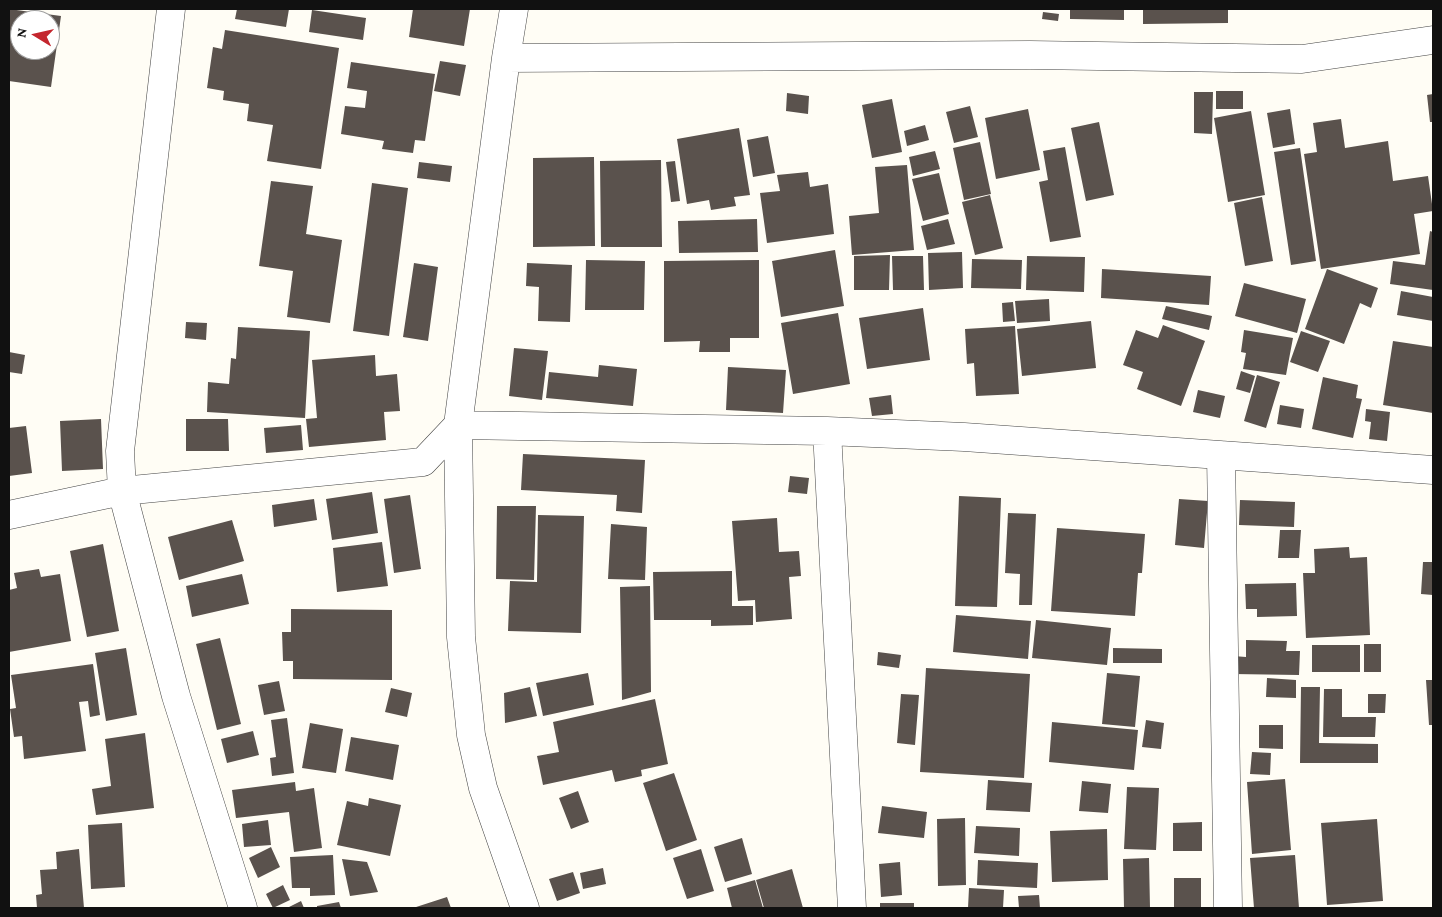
<!DOCTYPE html>
<style>
body{margin:0}
#map{position:relative;width:1442px;height:917px;overflow:hidden;background:#fffdf5;font-family:"Crimson Pro",serif}
canvas{display:block}
.frame{position:absolute;inset:0;border:10px solid #111;pointer-events:none}
.north{position:absolute;left:10px;top:10px;width:50px;height:50px;box-sizing:border-box;background:#fff;border:1px solid #a0a0a0;border-radius:50%;rotate:279deg;font-size:14px;font-weight:700;line-height:20px;text-align:center;color:#111}
.north::after{content:'';display:block;margin:auto;width:18px;height:22px;background:#c4262e;clip-path:polygon(50% 0,100% 100%,50% 72%,0 100%)}
</style>
<div id="map">
<canvas width="1442" height="917"></canvas>
<div class="frame"></div>
<div class="north">N</div>
</div>
<script>
const context = document.querySelector('canvas').getContext('2d');
context.lineJoin = 'round';
function fill(path, color) { context.fillStyle = color; context.fill(path, 'evenodd'); }
const shape = rows => new Path2D(rows.map(r => 'M' + r).join(''));
function trace(path, color, width, dash) { context.strokeStyle = color; context.lineWidth = width; context.lineCap = dash ? 'butt' : 'round'; context.setLineDash(dash || []); context.stroke(path); }
fill(shape([
 [9,9,61,16,51,87,9,81],
 [20,20,50,20,50,50,20,50],
 [237,9,289,9,286,27,235,19],
 [413,9,470,9,464,46,409,37],
 [1070,9,1124,9,1124,20,1070,19],
 [1143,9,1228,9,1228,23,1143,24],
 [312,10,366,18,363,40,309,32],
 [1043,12,1059,14,1058,21,1042,19],
 [225,30,339,48,321,169,267,161,273,125,247,121,249,104,223,100,224,91,207,88,213,47,222,49],
 [440,61,466,65,460,96,434,91],
 [351,62,435,74,425,141,415,140,413,153,382,149,384,141,341,134,345,106,365,108,367,91,347,88],
 [1216,91,1243,91,1243,109,1216,109],
 [1194,92,1213,92,1212,134,1194,133],
 [787,93,809,96,808,114,786,111],
 [1433,94,1433,122,1430,122,1427,95],
 [892,99,902,152,872,158,862,105],
 [970,106,978,137,954,143,946,112],
 [1028,109,1040,170,996,179,985,118],
 [1290,109,1295,144,1273,148,1267,113],
 [1251,111,1265,195,1228,202,1214,118],
 [1341,119,1345,148,1388,141,1393,181,1428,176,1433,211,1414,214,1420,254,1321,269,1304,154,1317,152,1313,123],
 [1099,122,1114,195,1086,201,1071,128],
 [925,125,929,140,907,146,904,131],
 [739,128,750,195,734,197,736,206,711,210,709,200,687,204,677,139],
 [768,136,775,173,753,177,747,140],
 [980,142,991,194,964,200,953,148],
 [1065,147,1081,237,1050,242,1039,182,1048,180,1043,151],
 [1300,148,1316,261,1291,265,1274,152],
 [935,151,940,169,913,176,909,157],
 [594,157,595,246,533,247,533,158],
 [661,160,662,247,601,247,600,161],
 [675,161,680,201,671,202,666,162],
 [419,162,452,166,450,182,417,178],
 [907,165,914,250,852,255,849,216,879,213,875,167],
 [808,172,810,187,828,184,834,234,767,243,760,193,780,191,777,175],
 [939,173,949,214,923,221,912,179],
 [271,181,313,186,306,234,342,240,330,323,287,317,293,271,259,266],
 [372,183,408,188,389,336,353,331],
 [990,195,1003,248,975,255,962,202],
 [1262,197,1273,261,1245,266,1234,203],
 [757,219,758,252,679,253,678,221],
 [948,219,955,244,927,250,921,226],
 [1430,231,1433,232,1433,290,1390,284,1393,261,1425,265],
 [835,250,844,306,781,317,772,261],
 [962,252,963,288,929,290,928,253],
 [890,255,889,290,854,290,854,256],
 [892,256,923,256,924,290,893,290],
 [1027,256,1085,257,1084,292,1026,290],
 [972,259,1022,260,1021,289,971,288],
 [586,260,645,261,644,310,585,310],
 [759,260,759,338,730,338,730,352,699,352,700,341,664,342,664,261],
 [414,263,438,267,428,341,403,337],
 [527,263,572,265,570,322,538,321,539,287,526,286],
 [1102,269,1211,276,1209,305,1101,298],
 [1327,269,1378,288,1371,308,1360,303,1344,344,1305,329],
 [1244,283,1306,299,1297,333,1235,316],
 [1401,291,1433,297,1433,321,1397,315],
 [1049,299,1050,321,1017,323,1015,301],
 [1013,302,1015,321,1003,322,1002,303],
 [1166,306,1212,316,1209,330,1162,319],
 [923,308,930,360,867,369,859,318],
 [838,313,850,384,793,394,781,323],
 [1091,321,1096,368,1022,376,1017,329],
 [186,322,207,323,206,340,185,338],
 [1163,325,1205,341,1181,406,1137,389,1143,372,1123,365,1136,330,1158,338],
 [1015,326,1019,394,976,396,974,363,967,364,965,329],
 [238,327,310,331,305,418,207,412,208,382,229,384,231,358,236,359],
 [1244,330,1293,338,1286,375,1243,369,1246,353,1241,352],
 [1301,331,1330,341,1318,372,1290,362],
 [1393,341,1433,347,1433,413,1383,405],
 [514,348,548,351,542,400,509,396],
 [9,352,25,355,22,374,9,372],
 [375,355,376,376,397,374,400,411,384,412,386,440,309,447,306,419,317,418,312,360],
 [599,365,637,369,633,406,546,398,549,372,598,377],
 [728,367,786,370,783,413,726,410],
 [1241,371,1255,376,1250,393,1236,389],
 [1257,375,1280,382,1266,428,1244,421],
 [1323,377,1358,385,1356,398,1362,399,1353,438,1312,429],
 [1198,390,1225,396,1220,418,1193,412],
 [891,395,893,414,872,416,869,398],
 [1280,405,1304,409,1301,428,1277,424],
 [1366,409,1390,412,1387,441,1369,439,1371,422,1365,421],
 [101,419,103,469,62,471,60,421],
 [186,419,228,419,229,451,186,451],
 [301,425,303,450,266,453,264,428],
 [26,426,32,473,9,476,9,428],
 [523,454,645,460,642,513,616,511,617,495,521,490],
 [790,476,809,478,807,494,788,492],
 [372,492,378,533,332,540,326,499],
 [410,495,421,569,394,573,384,499],
 [959,496,1001,498,997,607,955,606],
 [314,499,317,520,274,527,272,505],
 [1179,499,1208,501,1204,548,1175,545],
 [1240,500,1295,502,1294,527,1239,525],
 [497,506,536,506,534,580,496,579],
 [1008,513,1036,514,1032,605,1019,605,1020,574,1005,573],
 [538,515,584,516,581,633,508,631,510,581,537,582],
 [777,518,779,552,799,551,801,576,789,577,792,619,756,622,755,600,738,601,732,521],
 [232,520,244,561,179,580,168,537],
 [611,524,647,527,645,580,608,579],
 [1057,528,1145,534,1142,573,1138,573,1135,616,1051,611],
 [1280,530,1301,530,1299,558,1278,558],
 [382,542,388,586,337,592,333,548],
 [103,544,119,631,87,637,70,551],
 [1349,547,1350,558,1367,557,1370,635,1306,638,1303,573,1315,573,1314,549],
 [1423,562,1433,562,1433,595,1421,594],
 [39,569,41,577,60,574,71,641,9,652,9,590,17,588,14,573],
 [732,571,732,606,753,606,753,625,711,626,711,620,654,620,653,572],
 [242,574,249,604,192,617,186,586],
 [1296,583,1297,616,1257,617,1257,609,1246,609,1245,584],
 [650,586,651,692,622,700,620,587],
 [291,609,392,610,392,680,293,679,293,661,283,661,282,632,291,632],
 [956,615,1031,621,1028,659,953,652],
 [1036,620,1111,628,1107,665,1032,658],
 [220,638,241,724,217,730,196,644],
 [1246,640,1287,641,1286,651,1300,651,1299,675,1233,674,1233,656,1246,657],
 [1364,644,1381,644,1381,672,1364,672],
 [1312,645,1360,645,1360,672,1312,672],
 [126,648,137,715,106,721,95,653],
 [1113,648,1162,649,1162,663,1113,663],
 [878,652,901,655,899,668,877,665],
 [93,664,100,715,90,717,88,701,79,702,86,751,24,759,22,736,14,737,10,709,16,708,11,675],
 [926,668,1030,674,1024,778,920,772],
 [588,673,594,705,543,716,536,683],
 [1107,673,1140,676,1135,727,1102,724],
 [1267,678,1296,680,1296,698,1266,697],
 [1426,680,1433,680,1433,725,1429,725],
 [279,681,285,711,264,715,258,685],
 [530,687,537,716,505,723,504,693],
 [1301,687,1320,687,1319,743,1378,744,1378,763,1300,763],
 [391,688,412,693,407,717,385,712],
 [1324,689,1342,689,1342,717,1376,717,1375,737,1323,737],
 [901,694,919,695,915,745,897,743],
 [1368,694,1386,694,1385,713,1368,713],
 [655,699,668,764,641,770,642,776,615,782,612,770,543,785,537,756,559,752,553,722],
 [287,718,294,773,272,776,270,758,276,757,271,720],
 [1146,720,1164,723,1161,749,1142,747],
 [1052,722,1138,730,1134,770,1049,762],
 [310,723,343,729,336,773,302,768],
 [1259,725,1283,725,1283,749,1259,748],
 [253,731,259,755,227,763,221,739],
 [145,733,154,808,96,815,92,789,111,786,105,739],
 [351,737,399,745,393,780,345,771],
 [1252,752,1271,753,1270,775,1250,774],
 [674,773,697,840,666,851,643,783],
 [1285,779,1291,850,1252,854,1247,782],
 [988,780,1032,783,1030,812,986,810],
 [1082,781,1111,784,1108,813,1079,811],
 [295,782,296,791,314,788,322,848,294,852,289,812,236,818,232,790],
 [1127,787,1159,788,1156,850,1124,849],
 [578,791,589,822,571,829,559,798],
 [369,798,401,805,390,856,337,845,347,801,368,806],
 [882,806,927,812,924,838,878,833],
 [965,818,966,885,938,886,937,819],
 [1377,819,1383,901,1327,905,1321,823],
 [268,820,271,845,244,847,242,824],
 [1202,822,1202,851,1173,851,1173,823],
 [122,823,125,887,91,889,88,825],
 [976,826,1020,828,1019,856,974,853],
 [1107,829,1108,880,1052,882,1050,831],
 [742,838,752,874,725,882,714,847],
 [271,847,280,867,258,878,249,858],
 [79,849,84,908,37,908,36,895,42,894,40,870,57,869,56,852],
 [701,849,714,891,687,899,673,858],
 [333,855,335,895,310,896,310,888,292,888,290,857],
 [1295,855,1299,908,1254,908,1250,858],
 [1149,858,1150,908,1124,908,1123,859],
 [342,859,367,862,378,892,350,896],
 [978,860,1038,863,1037,888,977,885],
 [900,862,902,895,881,897,879,864],
 [603,868,606,884,583,889,580,873],
 [792,869,803,908,764,908,756,880],
 [573,872,580,893,557,901,549,879],
 [1174,878,1201,878,1201,908,1174,908],
 [755,880,763,908,732,908,727,888],
 [283,885,290,900,273,908,266,894],
 [969,888,1004,890,1003,908,968,908],
 [1039,895,1040,908,1019,908,1018,896],
 [447,897,451,908,413,908],
 [301,901,304,908,287,908],
 [339,902,341,908,317,908,317,906],
 [880,903,914,903,914,908,880,908]
]), '#5a524d');
const minor = shape([
 [171,9,120,451,122,491,176,696,243,908],
 [514,9,506,58,458,425,461,637,471,735,483,788,525,908],
 [506,58,1030,55,1302,59,1433,40],
 [827,431,852,908],
 [1221,455,1228,908],
 [9,515,122,491,423,462,458,425,827,431,964,437,1433,470]
]);
trace(minor, '#444', 29);
trace(minor, '#fff', 28);
</script>
